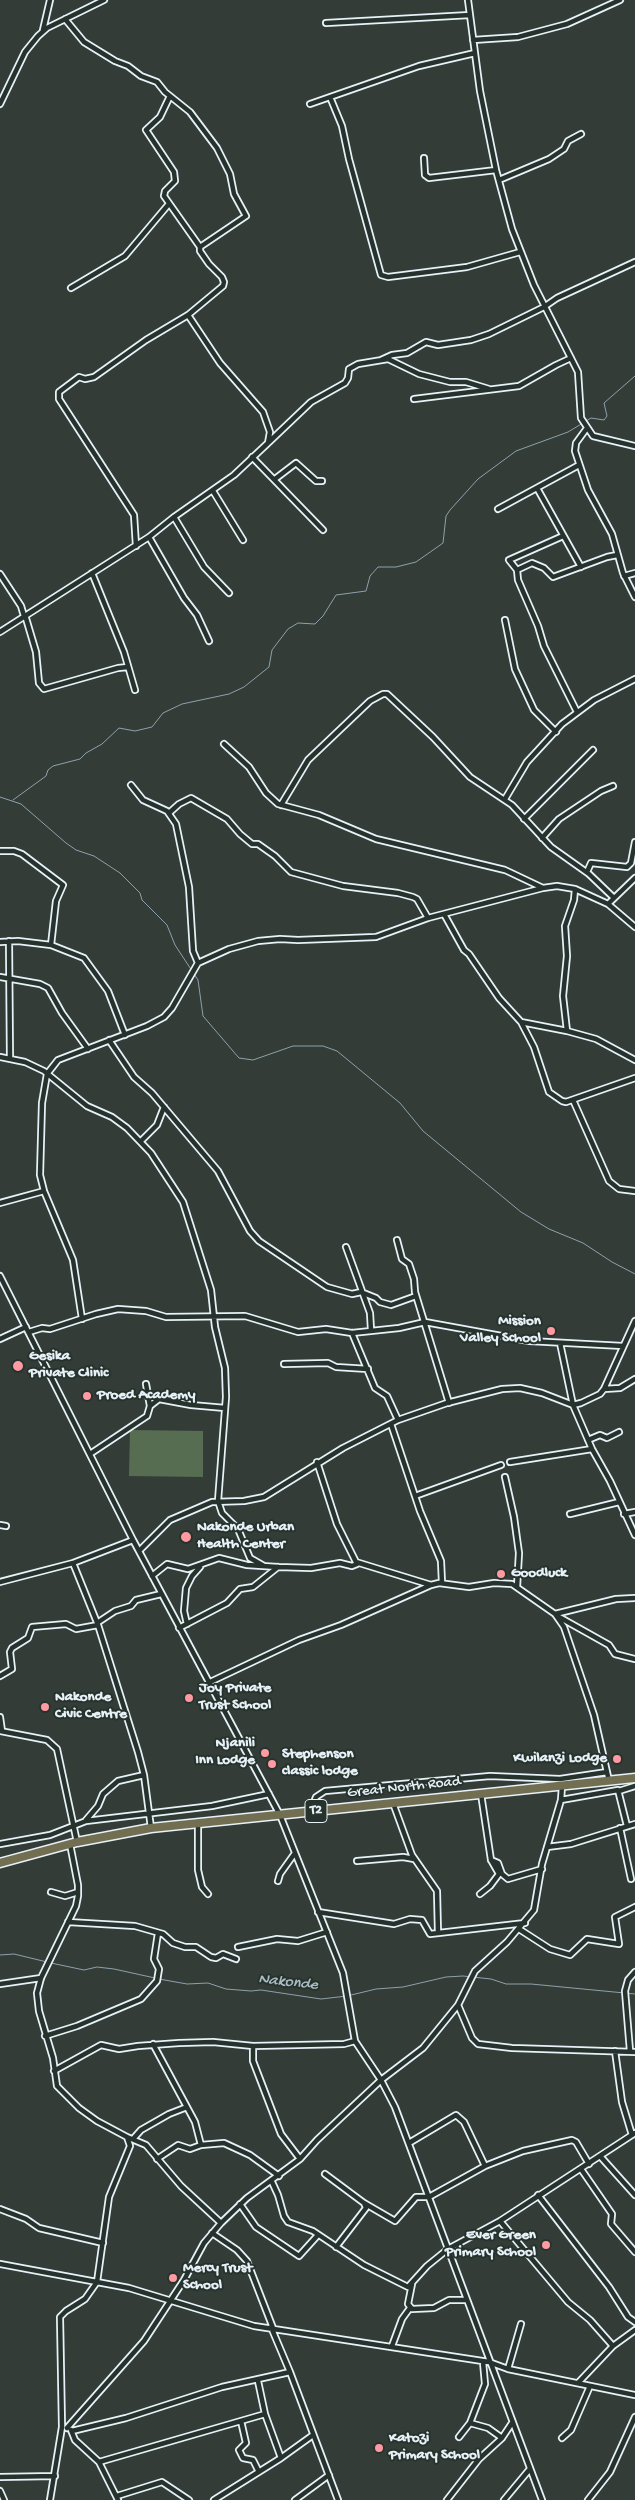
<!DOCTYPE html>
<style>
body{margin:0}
canvas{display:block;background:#343c38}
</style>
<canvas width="635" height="2500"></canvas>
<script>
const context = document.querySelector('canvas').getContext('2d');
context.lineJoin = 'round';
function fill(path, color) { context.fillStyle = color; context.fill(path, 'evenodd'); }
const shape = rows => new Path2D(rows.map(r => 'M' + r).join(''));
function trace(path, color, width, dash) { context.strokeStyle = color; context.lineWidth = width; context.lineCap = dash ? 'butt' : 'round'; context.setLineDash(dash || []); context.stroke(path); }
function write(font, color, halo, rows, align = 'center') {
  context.font = font + ' "Gochi Hand",sans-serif'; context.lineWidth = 4; context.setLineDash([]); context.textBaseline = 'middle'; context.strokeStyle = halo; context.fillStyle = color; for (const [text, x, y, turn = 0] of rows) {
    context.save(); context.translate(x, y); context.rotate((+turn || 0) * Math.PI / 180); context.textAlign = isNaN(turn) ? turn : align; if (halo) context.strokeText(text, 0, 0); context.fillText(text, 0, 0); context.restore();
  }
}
fill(shape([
 [130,1430,203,1431,203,1477,129,1476]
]), '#566d51');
trace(shape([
 [586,421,591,418,604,420,607,416,604,403,635,376],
 [0,797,21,804,66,843,76,850,94,856,120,873,140,893,142,900,167,925,175,945,198,980,203,1016,239,1058,253,1060,293,1046,323,1046,337,1051,400,1103,423,1131,521,1212,549,1229,583,1243,612,1262,635,1274],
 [13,800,46,776,48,770,53,766,80,759,86,753,102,744,119,728,135,731,152,727,163,713,182,704,229,694,244,687,269,667,272,650,288,629,298,623,315,624,323,616,336,595,366,591,370,576,378,567,396,567,416,562,443,543,446,516,450,510,478,479,516,451,568,432,583,423],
 [0,1955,14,1954,47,1962],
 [51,1963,84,1970,97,1967,114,1969,155,1978],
 [159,1979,187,1984,208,1983,226,1989,251,1991,261,1990,321,1999,347,1996,376,1989,403,1987,446,1977,463,1976,491,1979,506,1984,531,1984,635,1994]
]), '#8da1aa', 1);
const street = shape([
 [468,0,480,91,496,170,512,229,534,285,578,372,581,418,593,436,635,446],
 [65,19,84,42,115,61,128,66,141,76,157,82,165,92,190,112,217,148,230,174,234,194,246,216,200,247,200,251,209,264,222,277,224,282,223,286,188,315,146,340,94,377,85,379,79,377,59,392,59,399,134,515,136,546],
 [326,23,470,15],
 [43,30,50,0],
 [473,40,518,37,567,24,620,0],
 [170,96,160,117,146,130,174,172,175,181,165,191,164,196,200,247],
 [330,97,342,126,349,159,381,275,388,277,467,267,520,252],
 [0,104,25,52,38,36,47,28,104,0],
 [310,104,419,66,475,53],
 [424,158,425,175,429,178,496,170],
 [499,180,549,159,564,149,568,141,581,134],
 [71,288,125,256,168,205],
 [381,360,392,355,407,353,426,342,438,345,471,340,489,334,544,307,557,298,635,262],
 [414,399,519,386,556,365,571,358],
 [587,428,576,443,575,451,588,490,612,534,623,573,635,597],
 [269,442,311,402,345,383,348,378,349,369,358,364,388,359,419,374,450,382,466,382,489,389],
 [252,457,323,530],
 [275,479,296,463,316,481,322,481],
 [537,488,581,567],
 [213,491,243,540],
 [498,509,579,465],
 [174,517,204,567,229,593],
 [563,536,509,560,517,570,518,580,538,626,544,646,577,712],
 [149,537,184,598,197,615,209,641],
 [517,570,532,563,544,568,553,577,607,557,617,555],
 [92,573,124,652,135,690],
 [0,574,21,606,24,616],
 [624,576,635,573],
 [25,615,36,652,39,683,44,689,118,668,128,667],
 [505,620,515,669,534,710,556,732],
 [0,632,149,537,174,517,234,475,268,443,270,432,263,412,220,363,188,315],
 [224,744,249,767,266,793,278,804,319,815,376,839,505,870,543,888,557,886,575,889,608,904,635,927],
 [131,785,143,800,167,811,176,824,189,887,193,951,198,963],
 [505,799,527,762,562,724,594,700,635,679],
 [281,805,308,760,370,701,383,694,387,694,433,737,470,777,512,805,551,847,589,874,613,897],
 [169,813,179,804,191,798,227,819,240,834,252,844,258,844,275,856,291,872,343,886,398,893,413,897,417,899,428,918],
 [524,819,593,750],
 [542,838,559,819,601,791,613,786],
 [0,851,14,851,22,854,63,885,56,901,51,945],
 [587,872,591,863,627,867,631,863,635,842],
 [608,904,635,878],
 [444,914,464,950,469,954,499,998,521,1022,567,1031,596,1039,635,1060],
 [9,941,10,1059],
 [0,942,18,941,51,945,84,958,108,991,125,1035],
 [0,977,40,984,48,988,62,1013,88,1049],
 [521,1022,534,1047,549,1092,562,1101,566,1102,635,1078],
 [567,1031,563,996,567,956,565,926,574,900,575,889],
 [109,1040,134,1077,152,1093,218,1171,250,1231,259,1241,327,1287,352,1294,361,1292,376,1298,380,1302,391,1305,416,1296],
 [0,1057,25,1062,44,1071,87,1106,112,1117,127,1128,151,1153,183,1202,211,1290,215,1327,225,1368,226,1397,218,1501,222,1513,238,1529,250,1558,264,1566],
 [573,1100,609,1181,619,1189,635,1191],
 [141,1141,157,1125,164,1107],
 [0,1203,44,1191],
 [397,1240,402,1259,409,1264,414,1279,415,1292,449,1403],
 [346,1247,370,1313,371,1330],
 [0,1276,133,1540,280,1815,343,1973,355,2041,381,2080,395,2107,542,2500],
 [82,1319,73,1260,44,1191,40,1175,42,1103,47,1074,58,1060,147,1026,164,1017,172,1008,198,963,229,949,258,941,280,939,298,940,376,937,428,918,543,888],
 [29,1332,42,1328,50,1329,96,1314,118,1309,146,1311,166,1317,245,1316,298,1332,326,1329,352,1333,399,1328,425,1322,529,1341,623,1346],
 [352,1333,375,1388,387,1396,398,1420],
 [0,1339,26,1327],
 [560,1343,573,1405,592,1449,610,1481,635,1535],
 [284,1364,328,1363,336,1367,368,1369],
 [604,1389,620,1388,635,1379],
 [150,1406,159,1399,191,1405,225,1408],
 [391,1424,420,1511,441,1561,442,1583],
 [588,1440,600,1435,607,1438,619,1432],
 [90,1454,147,1416,150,1406,146,1384],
 [317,1462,337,1524,356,1562,431,1585],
 [510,1462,592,1449],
 [505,1477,514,1517,519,1553,517,1587],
 [415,1496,501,1465],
 [570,1514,619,1502],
 [624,1514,635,1512],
 [0,1525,6,1526],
 [139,1551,170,1520,212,1502,244,1501,264,1497,343,1448,398,1420,447,1403,502,1389,520,1388,542,1393,573,1405,581,1403,600,1394,604,1389,635,1321],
 [73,1563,98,1625,138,1752,144,1775,151,1828],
 [152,1576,167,1564,188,1569,219,1558,247,1565,278,1567,311,1568,340,1563,352,1566,357,1564],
 [0,1582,73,1563,133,1540],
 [555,1614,616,1599,635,1598],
 [559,1617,609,1645,615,1654,635,1659],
 [97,1623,115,1611,131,1606,136,1600,161,1594],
 [187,1624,184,1611,186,1588,192,1576,200,1567],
 [179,1628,227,1603,240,1589,253,1587,278,1567],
 [0,1676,12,1669,10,1652,12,1648,28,1638,32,1627,66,1624,76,1629,98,1625],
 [208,1683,299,1640,341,1625,431,1585,439,1583,469,1587,494,1583,512,1584,555,1614,564,1627,594,1715,609,1781],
 [0,1717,2,1731],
 [0,1731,47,1740,57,1749,77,1842],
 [562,1786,561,1800,542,1864,534,1910,507,1942,475,1971,458,2005,472,2038,478,2044,512,2048,635,2052],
 [619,1791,635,1786],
 [561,1800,618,1790,627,1826],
 [393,1803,412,1855,437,1891,438,1933],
 [310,1812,316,1797,325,1791,490,1776,560,1779,607,1772],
 [86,1820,98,1806,103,1794,118,1781,144,1775],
 [198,1824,198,1870,202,1887,208,1894],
 [620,1828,631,1879],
 [0,1844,50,1835,86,1821,212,1806,269,1794],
 [547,1847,571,1844,635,1824],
 [491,1860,498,1863,502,1874,508,1879,542,1869],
 [357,1861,403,1857,414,1859],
 [278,1881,280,1874,295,1853],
 [51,1892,65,1896,78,1892],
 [480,1894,490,1886,499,1874,491,1860,481,1794],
 [318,1912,394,1924,410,1919,422,1920,430,1934,525,1923],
 [68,1922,135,1926,163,1934,173,1943,185,1947,196,1947,211,1957,216,1958,223,1954,236,1959],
 [519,1929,550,1949,570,1955,587,1939,619,1944,615,1917,635,1907],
 [238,1947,277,1939,298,1941,327,1932],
 [0,1984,41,1978],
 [45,2036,77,2026,141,1999,157,1981,159,1969,154,1959,158,1933],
 [153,2044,195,2122,201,2145],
 [253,2046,253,2061,281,2134,300,2159],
 [615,2051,622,2102,632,2135],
 [630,2051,625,1991,628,1980,635,1972],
 [54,2071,101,2045,119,2049,138,2046,179,2043,213,2042,253,2046,344,2044,355,2041],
 [127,2137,146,2145,181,2186,221,2223],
 [133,2139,141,2130,169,2114,187,2107],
 [409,2143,456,2115,464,2122,485,2166],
 [600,2156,635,2195],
 [157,2159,178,2145,190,2149,201,2145,224,2143,250,2155,279,2176],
 [581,2169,612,2214,611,2224,635,2252],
 [325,2174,364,2203,395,2221,416,2197,429,2197,485,2166,523,2151,572,2140,576,2142,589,2164],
 [272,2182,278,2195,284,2216,288,2222,313,2231,364,2265,408,2287,427,2266,448,2249,500,2221,635,2133],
 [538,2195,609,2287,628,2317,635,2322],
 [240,2204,256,2227,299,2256,318,2235],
 [0,2209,26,2219,39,2228,103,2243],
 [500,2221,568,2302,590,2320,613,2346],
 [212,2233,237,2250,247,2261,273,2328],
 [336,2247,366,2208,364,2203],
 [0,2264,129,2288,254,2326,489,2362,508,2369,635,2395],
 [412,2284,408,2304,412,2309,434,2308,449,2300,467,2300],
 [271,2327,290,2372,338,2500],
 [392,2346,402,2319,410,2308],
 [508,2369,521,2324],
 [258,2381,265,2414,281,2458],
 [578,2383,613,2346,635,2330],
 [241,2421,246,2443,239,2450,243,2458,253,2460,259,2472],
 [470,2423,488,2428,502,2438],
 [67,2428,144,2341,184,2280,204,2243,221,2223,247,2198,300,2159,317,2140,381,2080,423,2048,458,2005],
 [71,2430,75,2440,99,2462,118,2500],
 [72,2431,126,2418,222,2387,290,2372],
 [459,2437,470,2423,485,2384,483,2362],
 [562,2438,571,2430,590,2386],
 [99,2462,265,2414],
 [0,2477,55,2476],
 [0,2491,4,2500],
 [117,2496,162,2482,189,2500],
 [50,2500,62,2427,60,2317,66,2311,85,2299,97,2282,109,2197,130,2146,127,2137,97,2121,79,2108,57,2086,53,2058,39,2011,37,1993,41,1978,76,1906,78,1896,78,1885,70,1844],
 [214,2500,281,2458,313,2435],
 [295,2500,329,2475],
 [447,2500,479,2459,502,2438,512,2423],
 [504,2500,529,2470],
 [588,2500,610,2472,635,2417]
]);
const highway = shape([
 [0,1863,77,1842,151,1828,635,1778]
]);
trace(street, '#e8f1f8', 8);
trace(highway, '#e8f1f8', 11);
trace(street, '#26332d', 4.5);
trace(highway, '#726e52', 8);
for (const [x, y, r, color] of [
 [551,1331,5,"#ff9aa2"],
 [18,1366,6,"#ff9aa2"],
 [87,1396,5,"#ff9aa2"],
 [186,1537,6,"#ff9aa2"],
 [501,1574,5,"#ff9aa2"],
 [189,1698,5,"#ff9aa2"],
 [45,1707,5,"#ff9aa2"],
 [265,1753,5,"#ff9aa2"],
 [617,1759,5,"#ff9aa2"],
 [272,1764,5,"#ff9aa2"],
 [546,2245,5,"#ff9aa2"],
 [173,2278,5,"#ff9aa2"],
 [379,2448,5,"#ff9aa2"]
]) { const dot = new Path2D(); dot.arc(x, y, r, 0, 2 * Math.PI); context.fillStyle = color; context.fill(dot); trace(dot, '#26332d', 2); }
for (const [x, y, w] of [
 [316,1811,22]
]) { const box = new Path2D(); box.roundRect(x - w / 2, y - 11.5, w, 23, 4); context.fillStyle = '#26332d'; context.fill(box); trace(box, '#e8f1f8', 1); }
write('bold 14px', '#e8f1f8', null, [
 ["T2",316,1811]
]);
write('bold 15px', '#e8f1f8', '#26332d', [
 ["Mission",541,1322,"right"],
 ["Valley School",541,1339,"right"],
 ["Gesika",29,1357],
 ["Private Clinic",29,1374],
 ["Proed Academy",97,1396],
 ["Nakonde Urban",197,1528],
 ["Health Center",197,1545],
 ["Goodluck",511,1574],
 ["Joy Private",199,1689],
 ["Trust School",199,1706],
 ["Nakonde",55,1698],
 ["Civic Centre",55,1715],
 ["Njanili",255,1744,"right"],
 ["Inn Lodge",255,1761,"right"],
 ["Stephenson",282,1755],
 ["classic lodge",282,1772],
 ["Kwilanzi Lodge",607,1759,"right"],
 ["Ever Green",536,2236,"right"],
 ["Primary School",536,2253,"right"],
 ["Mercy Trust",183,2269],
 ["School",183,2286],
 ["Katozi",389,2439],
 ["Primary School",389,2456]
], 'left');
write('15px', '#e8f1f8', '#26332d', [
 ["Great North Road",404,1788,-6]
]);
write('italic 16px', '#acbbc4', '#26332d', [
 ["Nakonde",288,1983,6]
]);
</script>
